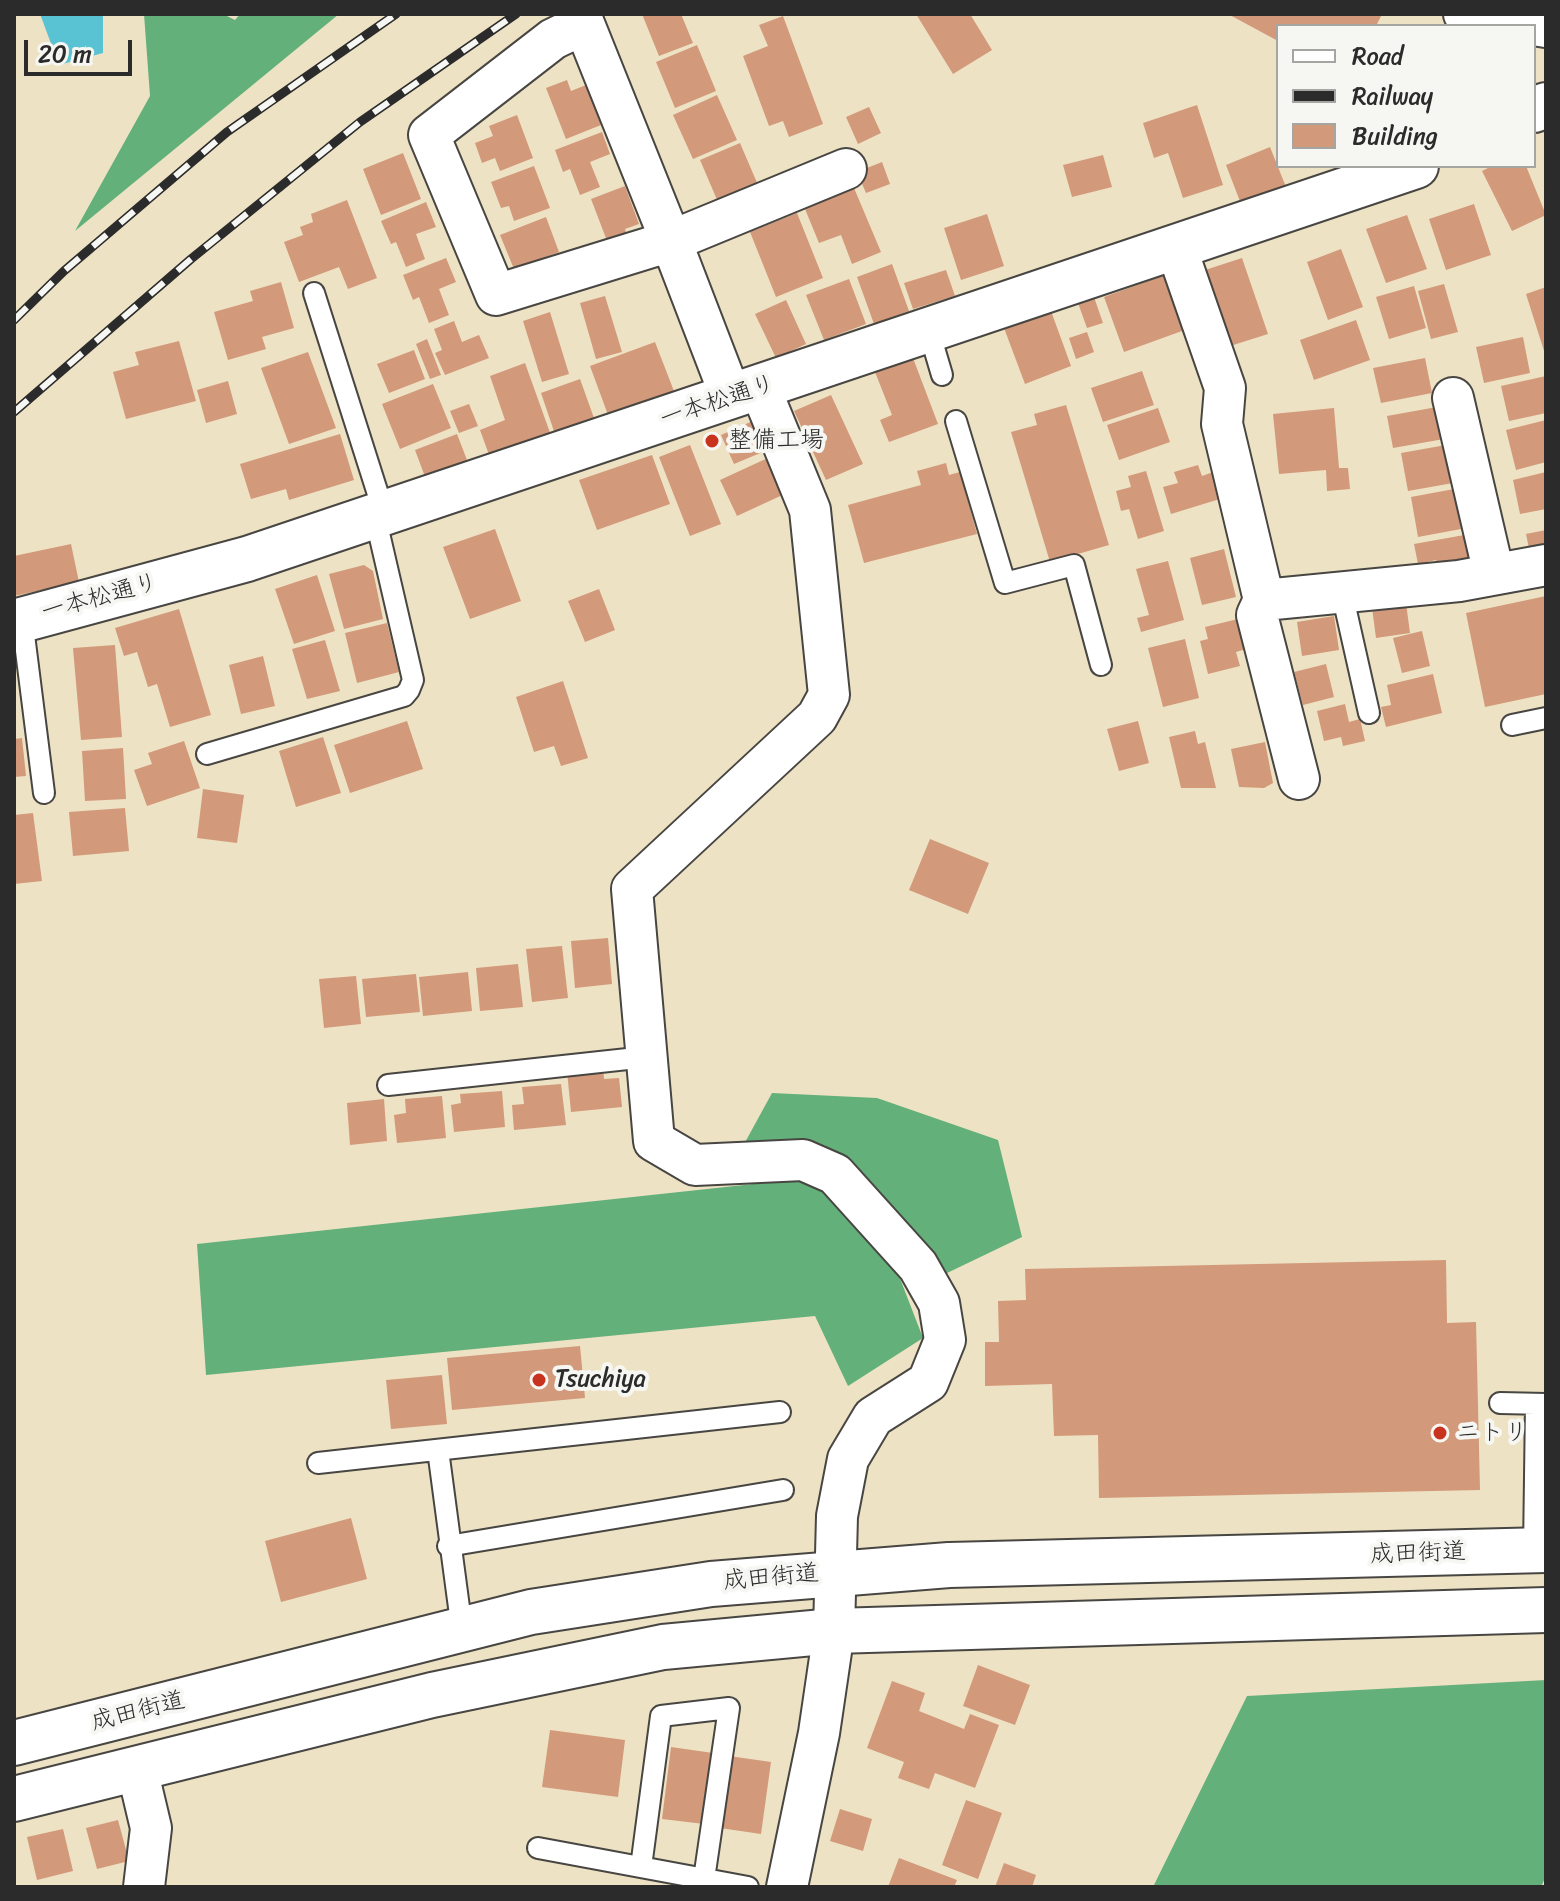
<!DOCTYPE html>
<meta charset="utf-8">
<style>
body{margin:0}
#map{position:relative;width:1560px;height:1901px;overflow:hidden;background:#eee2c4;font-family:Sriracha,sans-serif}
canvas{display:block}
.frame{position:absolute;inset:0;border:16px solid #2b2b2b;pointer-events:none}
.legend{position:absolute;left:1276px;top:24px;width:260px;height:144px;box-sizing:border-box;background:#f6f6f2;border:2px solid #a5a5a2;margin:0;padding:10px 14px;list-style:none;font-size:24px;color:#2b2b2b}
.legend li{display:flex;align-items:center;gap:16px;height:40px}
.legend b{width:40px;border:2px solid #a5a5a2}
.scale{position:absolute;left:24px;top:40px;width:108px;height:36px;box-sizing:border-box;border:4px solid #2b2b2b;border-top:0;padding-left:10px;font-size:24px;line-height:28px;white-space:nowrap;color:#2b2b2b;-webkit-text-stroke:6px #f6f6f2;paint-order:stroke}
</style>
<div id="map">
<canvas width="1560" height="1901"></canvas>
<div class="frame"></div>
<ul class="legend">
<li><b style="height:10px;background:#fff"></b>Road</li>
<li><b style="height:10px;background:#2b2b2b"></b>Railway</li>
<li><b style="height:22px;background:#d2997a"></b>Building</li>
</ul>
<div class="scale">20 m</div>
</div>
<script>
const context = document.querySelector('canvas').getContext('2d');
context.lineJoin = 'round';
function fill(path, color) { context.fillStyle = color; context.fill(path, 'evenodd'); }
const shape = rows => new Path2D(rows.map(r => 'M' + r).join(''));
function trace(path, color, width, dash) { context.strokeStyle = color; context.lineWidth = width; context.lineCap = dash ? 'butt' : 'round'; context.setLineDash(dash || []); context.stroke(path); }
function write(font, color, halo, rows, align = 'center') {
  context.font = font + ' Sriracha,"Klee One",sans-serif'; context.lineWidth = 8; context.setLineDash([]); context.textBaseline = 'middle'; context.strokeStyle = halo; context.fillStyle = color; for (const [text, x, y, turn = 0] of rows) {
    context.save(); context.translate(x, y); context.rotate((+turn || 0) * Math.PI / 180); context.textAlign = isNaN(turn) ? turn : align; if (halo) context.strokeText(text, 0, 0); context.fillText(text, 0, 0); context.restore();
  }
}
fill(shape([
 [144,14,223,14,235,20,240,14,339,14,75,231,150,96],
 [772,1093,877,1098,998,1140,1022,1237,945,1274,874,1189,824,1145,743,1146],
 [809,1178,894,1263,923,1338,848,1386,815,1316,206,1375,197,1244],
 [1546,1680,1546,1876,1541,1887,1153,1887,1247,1696]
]), '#63b07a');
fill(shape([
 [40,14,103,14,103,53,59,65]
]), '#59c3d4');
fill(shape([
 [642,14,681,14,693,43,659,56],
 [916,14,970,14,992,50,953,74],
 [1228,14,1382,14,1376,26,1278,26,1278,41],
 [783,16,823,124,789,137,783,121,769,126,743,56,768,46,759,25],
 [697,45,716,91,675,108,656,62],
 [567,80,571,91,586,85,601,125,566,139,546,88],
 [717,95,737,140,693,159,673,115],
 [1197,105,1223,185,1183,198,1168,153,1154,158,1143,123],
 [869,107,881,133,858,144,846,117],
 [517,115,533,158,500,171,495,158,482,163,475,143,493,136,489,126],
 [602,132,610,154,590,162,600,187,580,195,570,169,563,172,555,150],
 [740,143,758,185,718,202,700,160],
 [1270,147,1286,187,1241,204,1226,165],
 [403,153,421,199,381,215,363,169],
 [1103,155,1112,187,1072,197,1063,165],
 [882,162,890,184,866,193,857,172],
 [534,166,550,208,514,221,509,206,501,208,491,182],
 [1492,166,1526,166,1546,215,1512,231,1482,171],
 [625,186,639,224,625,229,628,239,609,246,591,199],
 [854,188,881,252,852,264,841,235,819,243,805,209],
 [347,200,377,278,348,289,339,267,299,282,284,242,303,235,300,227,313,222,311,214],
 [426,202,436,227,416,234,425,259,406,267,396,242,391,244,381,221],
 [1474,204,1491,255,1446,270,1429,219],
 [797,213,823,278,776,297,750,232],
 [987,214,1004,266,961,280,944,228],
 [1407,215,1427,269,1386,283,1366,229],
 [546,217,559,252,514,269,500,235],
 [1341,249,1363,307,1328,320,1307,262],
 [446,258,456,282,439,289,449,315,429,323,419,297,413,300,403,275],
 [1242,258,1268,334,1227,347,1202,271],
 [892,264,909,311,874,324,857,277],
 [946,270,955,296,913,309,904,283],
 [1173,272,1193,327,1124,352,1104,297],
 [849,279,866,324,824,340,806,295],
 [281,282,294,328,262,337,266,349,228,360,214,312,253,301,250,291],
 [1444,284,1458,332,1431,339,1418,291],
 [1414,286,1426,328,1389,339,1376,297],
 [1546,287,1546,354,1545,354,1526,294],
 [605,296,622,352,596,359,580,303],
 [1094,297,1103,323,1087,328,1078,303],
 [786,300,806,344,776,358,755,314],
 [1051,311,1071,366,1025,384,1004,328],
 [550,312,569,374,542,382,523,321],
 [1356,320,1370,360,1314,380,1300,340],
 [454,321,462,342,479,335,489,358,445,375,435,353,442,350,434,329],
 [1087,332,1094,352,1076,359,1069,338],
 [1523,337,1530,373,1484,383,1476,347],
 [427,339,441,375,430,379,416,344],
 [179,341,196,401,126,419,113,372,139,365,135,352],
 [655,342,677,399,611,423,590,366],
 [414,350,425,379,389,393,377,364],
 [308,352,336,428,289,444,261,368],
 [913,358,938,424,889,442,880,420,892,415,875,372],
 [1425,358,1432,393,1381,403,1373,368],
 [525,363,553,441,492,463,480,430,505,420,490,376],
 [1142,371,1154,405,1103,422,1091,388],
 [1546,376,1546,413,1509,421,1501,386],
 [580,379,599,432,559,446,541,393],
 [228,381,237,414,206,423,197,390],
 [433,384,451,428,400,449,382,404],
 [831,395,863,464,826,480,794,411],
 [469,404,478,426,459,433,450,411],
 [1066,405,1109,545,1050,562,1011,432,1037,425,1034,414],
 [1437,407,1444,439,1393,448,1387,416],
 [1158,408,1170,442,1119,460,1107,425],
 [1334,408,1339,468,1348,468,1350,489,1327,491,1326,470,1279,474,1273,414],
 [764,416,777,446,734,464,721,435],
 [1546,420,1546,462,1516,470,1506,430],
 [340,434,354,480,289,500,286,489,251,499,240,464],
 [457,434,472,473,430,490,415,450],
 [690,445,721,524,690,536,659,457],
 [1446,445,1453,483,1408,491,1401,453],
 [652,455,670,504,597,530,579,480],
 [772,456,789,492,737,516,720,480],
 [946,463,949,475,960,472,977,534,864,563,848,505,921,485,917,471],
 [1198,465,1202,476,1216,471,1223,498,1171,514,1163,487,1178,483,1174,472],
 [1146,471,1164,531,1138,539,1129,509,1121,511,1116,491,1131,487,1128,476],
 [1546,472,1546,509,1520,514,1513,480],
 [1454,489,1461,529,1418,537,1411,497],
 [495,529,521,601,470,619,443,547],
 [1546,530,1546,555,1531,558,1526,534],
 [1470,534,1474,560,1437,567,1436,560,1418,564,1414,544],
 [71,544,79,582,14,596,14,556],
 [1224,549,1236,597,1202,605,1190,558],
 [1168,561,1184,620,1141,632,1137,618,1149,615,1136,569],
 [364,565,373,571,383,619,344,629,329,574],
 [317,575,335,631,294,644,275,589],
 [599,589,615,630,585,642,568,601],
 [1546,596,1546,694,1485,707,1466,613],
 [1371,600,1406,603,1410,633,1376,638],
 [179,609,211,715,170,727,157,684,148,687,137,652,124,656,115,628],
 [1334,616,1339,650,1302,656,1297,622],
 [1238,619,1246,649,1236,652,1240,666,1208,674,1200,641,1208,639,1205,627],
 [387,623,399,672,357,683,345,633],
 [1422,631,1430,666,1402,673,1393,638],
 [1185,639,1199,698,1163,707,1148,648],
 [325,640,340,691,307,699,292,649],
 [115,645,122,737,81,740,73,648],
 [263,656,275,706,241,714,229,665],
 [1326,664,1334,697,1303,705,1294,672],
 [1433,674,1442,713,1386,727,1381,707,1391,705,1387,685],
 [563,681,588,758,561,766,554,746,534,752,516,697],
 [1345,704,1349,722,1360,719,1365,741,1343,746,1341,737,1324,741,1317,711],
 [407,721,423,769,350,793,334,745],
 [1138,721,1149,763,1119,771,1107,729],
 [1195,731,1198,744,1205,742,1216,788,1181,788,1169,737],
 [323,737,341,793,296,807,279,751],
 [22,738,26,776,14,777,14,739],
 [184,741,200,788,147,806,134,770,152,764,148,753],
 [1265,742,1273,783,1264,788,1239,787,1231,749],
 [123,748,126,799,85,801,82,751],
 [203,789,244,795,237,843,197,838],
 [125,808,129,851,73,856,69,812],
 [33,813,42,881,14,884,14,815],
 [930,839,989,863,968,914,909,890],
 [608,938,612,984,575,988,571,941],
 [562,946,568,998,532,1002,526,949],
 [518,964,523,1007,480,1011,476,968],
 [468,972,472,1011,423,1016,419,977],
 [416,974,420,1012,366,1017,362,979],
 [356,976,361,1024,324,1028,319,979],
 [603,1067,604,1079,619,1078,622,1107,571,1112,567,1071],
 [561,1084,566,1125,514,1130,512,1105,524,1104,522,1087],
 [502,1091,505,1127,454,1132,451,1105,461,1103,460,1094],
 [442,1096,446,1138,397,1143,394,1115,406,1113,405,1099],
 [384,1099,387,1141,350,1145,347,1103],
 [1446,1260,1447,1323,1476,1322,1480,1490,1099,1498,1098,1435,1054,1436,1052,1384,985,1386,985,1342,999,1342,998,1301,1026,1300,1025,1269],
 [580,1346,585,1398,452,1410,447,1358],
 [442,1375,447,1424,391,1429,386,1380],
 [351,1518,367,1579,281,1602,265,1541],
 [978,1665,1030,1685,1015,1725,963,1706],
 [892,1681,925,1693,919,1711,964,1729,970,1714,999,1725,975,1788,935,1773,929,1789,898,1778,904,1762,867,1748],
 [550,1730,625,1740,618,1797,542,1787],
 [671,1747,713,1753,704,1824,662,1819],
 [729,1756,771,1762,761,1834,720,1828],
 [966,1800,1002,1813,978,1879,942,1865],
 [840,1809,872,1819,863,1851,830,1841],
 [118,1820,129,1861,97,1869,86,1828],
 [63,1829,73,1871,37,1880,27,1837],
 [899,1858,957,1880,954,1887,888,1887],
 [1004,1863,1036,1875,1032,1887,995,1887]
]), '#d2997a');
const lane = shape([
 [314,293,384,513],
 [929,331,942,375],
 [956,421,1005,583,1074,565,1101,665],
 [1342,593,1369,713],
 [22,619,44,793],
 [1512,725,1546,718],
 [207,754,404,696,409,690,413,680,375,516],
 [388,1085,646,1057],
 [1500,1403,1546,1404],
 [438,1450,462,1630],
 [318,1463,780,1412],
 [448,1546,783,1490],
 [1534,1550,1536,1404],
 [538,1848,748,1887],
 [641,1867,661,1716,729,1708,704,1879]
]);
const street = shape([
 [1464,14,1546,27],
 [1176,247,1225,388,1222,424,1264,600,1459,581,1546,565],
 [760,388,810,510,829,695,817,717,632,889,654,1141,695,1165,803,1160,835,1174,918,1266,939,1303,945,1340,928,1382,873,1417,848,1459,837,1516,834,1631,819,1733,787,1887],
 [731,397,671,241,584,24,553,39,429,135,496,295,671,241,846,169],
 [1453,398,1494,574],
 [1264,600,1257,615,1299,779],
 [137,1769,151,1828,144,1887]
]);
const secondary = shape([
 [1534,110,1546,105],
 [14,622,247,559,1416,166]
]);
const highway = shape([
 [14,1743,531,1612,711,1584,949,1565,1546,1550],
 [14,1799,432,1695,663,1647,834,1631,1546,1610]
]);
trace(lane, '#484642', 24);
trace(street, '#484642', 44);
trace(secondary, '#484642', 48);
trace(highway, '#484642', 48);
trace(lane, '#fff', 20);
trace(street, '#fff', 40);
trace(secondary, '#fff', 44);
trace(highway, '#fff', 44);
const rail = shape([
 [14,320,64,271,227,132,396,14],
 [14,412,191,259,360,122,516,14]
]);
trace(rail, '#2b2b2b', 9);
trace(rail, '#f6f6f2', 6, [18]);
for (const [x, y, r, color] of [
 [712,441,8,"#c8321e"],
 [539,1380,8,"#c8321e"],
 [1440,1433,8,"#c8321e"]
]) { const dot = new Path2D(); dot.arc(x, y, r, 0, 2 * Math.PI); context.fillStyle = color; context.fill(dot); trace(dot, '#f6f6f2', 3); }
write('24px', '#2b2b2b', '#f6f6f2', [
 ["一本松通り",718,402,-18],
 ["一本松通り",100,598,-15],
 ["成田街道",1418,1554,-2],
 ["成田街道",771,1578,-5],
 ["成田街道",138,1712,-14]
]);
write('24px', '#2b2b2b', '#f6f6f2', [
 ["整備工場",728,441],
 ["Tsuchiya",555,1380],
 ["ニトリ",1456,1433]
], 'left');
</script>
